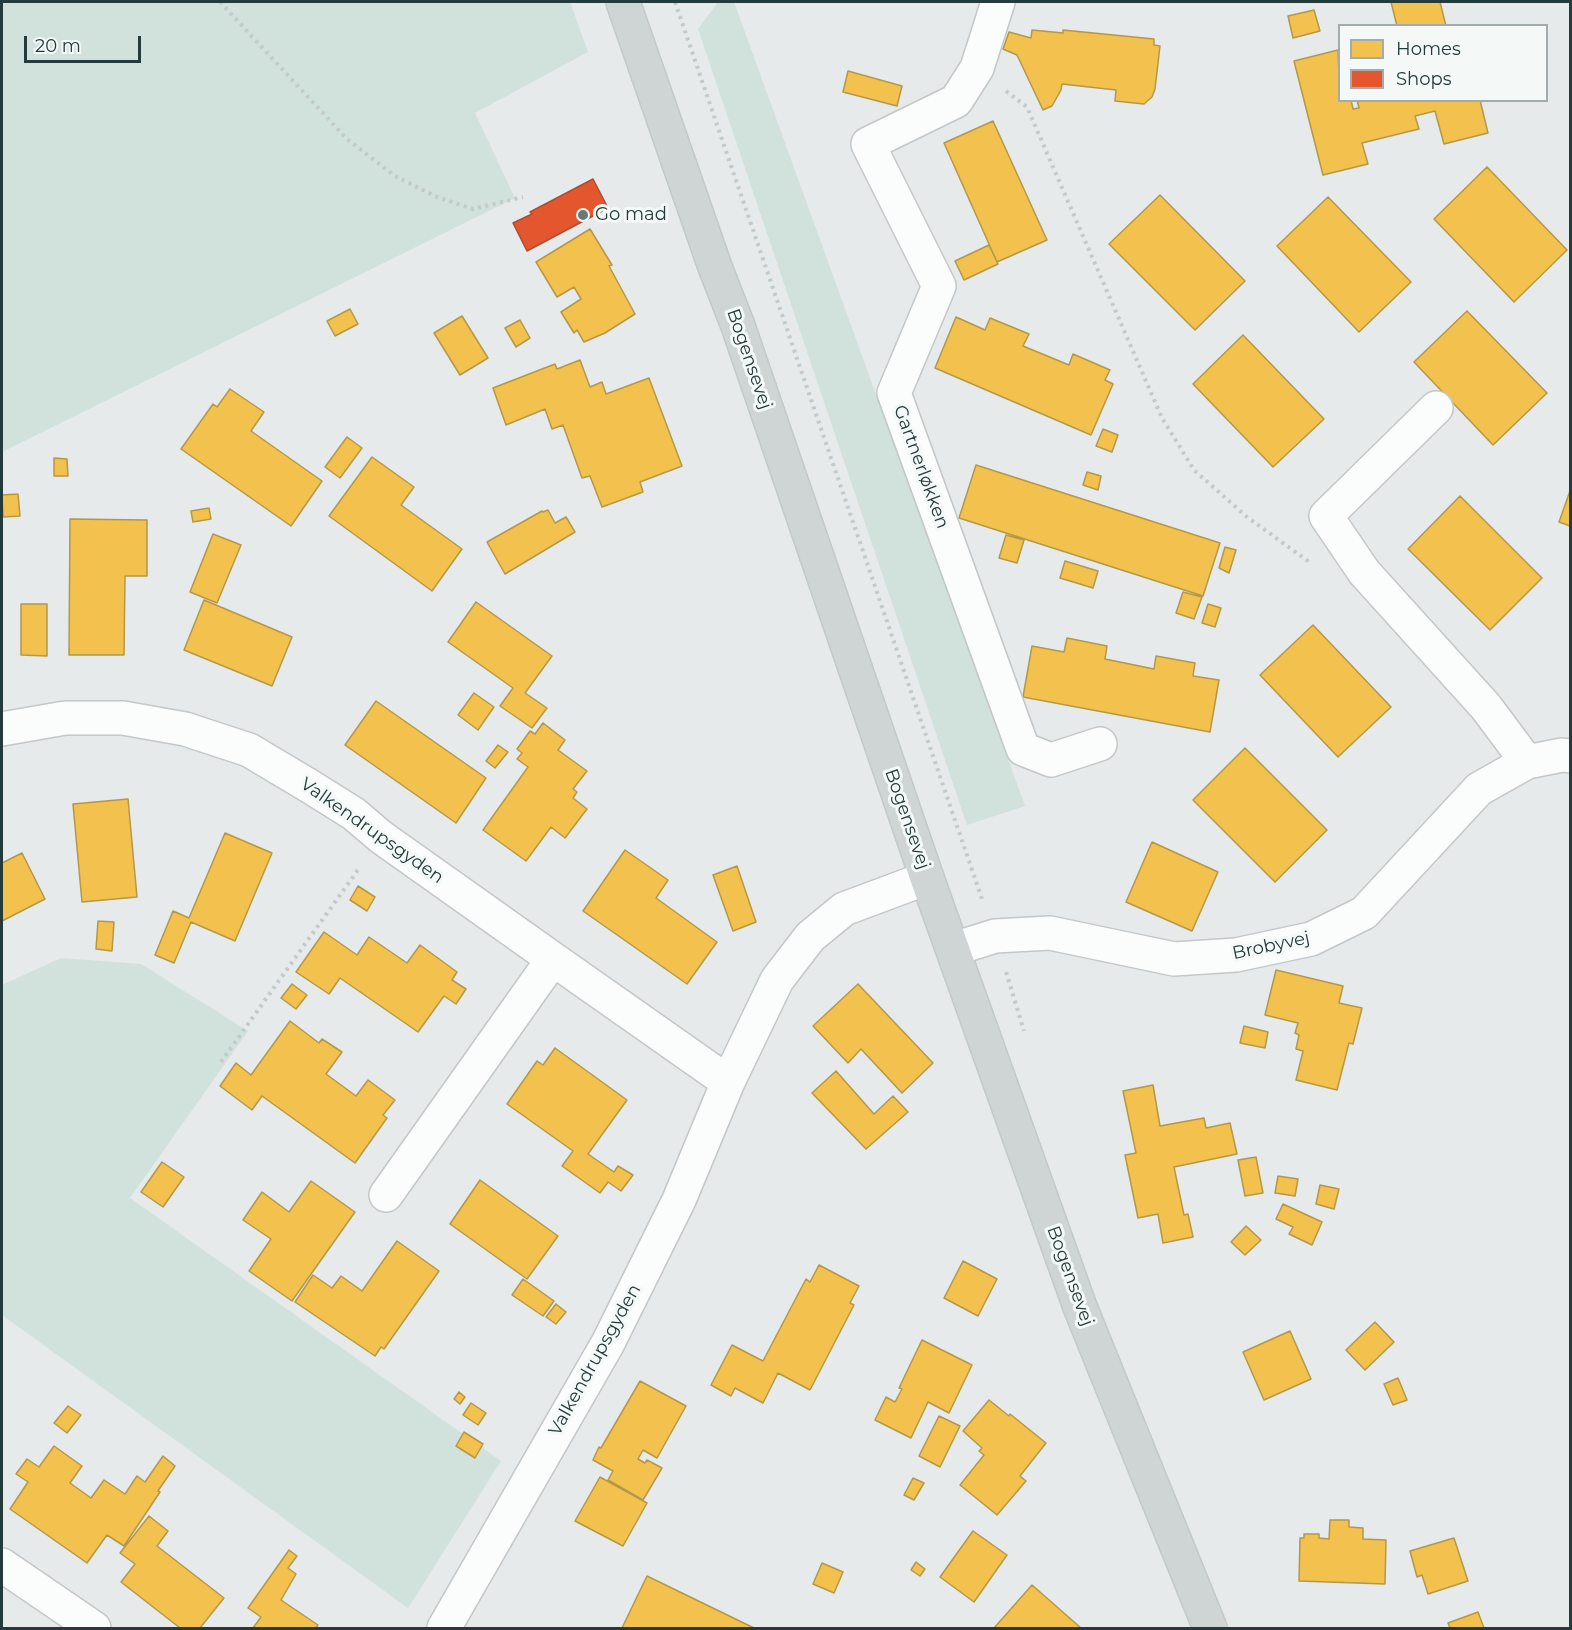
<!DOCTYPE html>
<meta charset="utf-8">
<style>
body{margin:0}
#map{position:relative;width:1572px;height:1630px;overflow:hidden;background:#e6eaea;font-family:Montserrat,sans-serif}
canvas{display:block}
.frame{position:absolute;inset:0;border:3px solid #253a3b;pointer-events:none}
.legend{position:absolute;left:1338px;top:24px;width:210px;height:78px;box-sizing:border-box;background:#f4f9f8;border:2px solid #a1adac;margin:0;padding:8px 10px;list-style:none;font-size:18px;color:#253a3b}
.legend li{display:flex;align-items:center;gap:12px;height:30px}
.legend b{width:30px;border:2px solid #a1adac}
.scale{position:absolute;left:24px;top:36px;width:117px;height:27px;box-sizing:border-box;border:3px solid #253a3b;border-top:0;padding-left:8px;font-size:18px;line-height:21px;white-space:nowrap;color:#253a3b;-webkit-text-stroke:4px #f4f9f8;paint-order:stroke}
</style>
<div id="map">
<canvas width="1572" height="1630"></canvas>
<div class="frame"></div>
<ul class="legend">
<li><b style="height:16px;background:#f2c14e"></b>Homes</li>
<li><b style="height:16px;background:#e4572e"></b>Shops</li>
</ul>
<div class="scale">20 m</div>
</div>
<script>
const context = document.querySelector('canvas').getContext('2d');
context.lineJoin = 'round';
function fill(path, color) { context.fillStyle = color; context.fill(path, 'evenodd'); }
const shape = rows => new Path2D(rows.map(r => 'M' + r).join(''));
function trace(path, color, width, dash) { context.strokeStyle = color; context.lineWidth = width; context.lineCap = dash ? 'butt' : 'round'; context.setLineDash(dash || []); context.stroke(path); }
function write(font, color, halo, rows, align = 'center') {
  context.font = font + ' Montserrat,sans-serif'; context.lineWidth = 6; context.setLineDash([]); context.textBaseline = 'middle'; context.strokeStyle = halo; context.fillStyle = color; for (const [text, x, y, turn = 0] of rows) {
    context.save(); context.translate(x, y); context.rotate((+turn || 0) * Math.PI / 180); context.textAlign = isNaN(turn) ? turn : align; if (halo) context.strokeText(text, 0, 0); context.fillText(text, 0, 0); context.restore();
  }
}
fill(shape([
 [2,2,570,2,588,52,475,113,515,198,2,452],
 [718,2,734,2,1025,806,967,825,698,29],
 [61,958,141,964,248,1031,130,1198,501,1461,408,1608,2,1315,2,985]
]), '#d1e1dc');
const homes = shape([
 [1391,2,1440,2,1446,26,1397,26,1391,2],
 [1314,10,1320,31,1293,38,1288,16,1314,10],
 [1032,30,1063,33,1063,30,1154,39,1154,45,1160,46,1155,89,1152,97,1144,104,1115,101,1116,90,1062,84,1061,90,1052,106,1043,110,1017,55,1003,49,1009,32,1031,38,1032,30],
 [1338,50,1340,100,1351,100,1353,109,1359,108,1357,100,1480,100,1488,133,1444,144,1435,111,1415,116,1419,129,1362,143,1368,164,1323,175,1294,61,1338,50],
 [848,71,902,86,897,106,843,92,848,71],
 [993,121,1047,240,997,262,944,143,993,121],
 [1487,167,1567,250,1514,302,1434,219,1487,167],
 [1160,195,1245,281,1195,330,1109,244,1160,195],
 [1328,197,1411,282,1359,332,1277,246,1328,197],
 [590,229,612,265,609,266,635,314,605,333,584,342,577,330,574,333,561,312,581,299,574,287,557,297,536,262,590,229],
 [989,245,998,264,964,280,955,261,989,245],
 [350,309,358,324,335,336,327,321,350,309],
 [1467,311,1547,393,1493,445,1414,362,1467,311],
 [462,316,488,358,460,375,434,333,462,316],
 [956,317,985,330,990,318,1029,334,1023,346,1069,365,1073,354,1110,370,1105,380,1113,384,1091,435,935,368,956,317],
 [520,320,530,338,516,347,505,328,520,320],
 [1243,335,1324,419,1273,467,1193,384,1243,335],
 [580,360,590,387,602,382,606,394,649,378,682,466,640,482,643,492,602,507,590,476,582,478,563,425,552,429,545,409,506,425,493,388,555,364,557,369,580,360],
 [230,389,264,412,251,431,322,481,291,526,181,449,213,404,217,407,230,389],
 [1103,429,1118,435,1112,452,1096,446,1103,429],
 [347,437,362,448,340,478,325,467,347,437],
 [372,457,414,487,401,505,462,549,432,591,329,516,372,457],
 [54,458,67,459,68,476,54,476,54,458],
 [976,465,1220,543,1203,596,959,518,976,465],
 [1087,472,1101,476,1098,490,1083,485,1087,472],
 [1570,491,1570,526,1559,522,1570,491],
 [18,494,20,516,3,517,2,495,18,494],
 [1460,496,1542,578,1490,630,1408,549,1460,496],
 [209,508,211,519,193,522,191,511,209,508],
 [548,510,555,523,566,517,575,532,505,574,487,542,542,511,543,512,548,510],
 [70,519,147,520,147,576,125,576,124,655,69,655,70,519],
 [213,534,241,545,217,603,190,592,213,534],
 [1006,535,1024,540,1017,563,999,558,1006,535],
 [1225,547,1236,550,1229,573,1219,568,1225,547],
 [1065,561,1098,571,1093,588,1060,578,1065,561],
 [1183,592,1202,597,1194,619,1176,613,1183,592],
 [204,600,292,637,272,686,184,650,204,600],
 [476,602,552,656,525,693,547,708,532,728,500,706,513,688,448,642,476,602],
 [21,604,47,604,47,656,21,655,21,604],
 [1208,604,1221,608,1215,627,1202,623,1208,604],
 [1313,625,1391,707,1338,757,1260,675,1313,625],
 [1067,638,1107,646,1105,659,1154,669,1156,656,1195,663,1193,676,1219,680,1210,732,1023,697,1032,646,1064,652,1067,638],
 [474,693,494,707,478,730,458,715,474,693],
 [376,701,486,778,456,823,345,745,376,701],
 [543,723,565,740,558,750,587,771,573,789,577,792,573,798,587,809,565,838,551,827,526,861,483,830,528,767,517,759,522,753,517,749,530,731,535,734,543,723],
 [498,745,508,752,495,768,486,761,498,745],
 [1245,748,1327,830,1275,882,1193,800,1245,748],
 [128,799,137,897,82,902,73,804,128,799],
 [225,833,272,853,235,941,191,922,174,963,155,955,173,911,189,918,225,833],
 [1152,842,1218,872,1192,931,1126,902,1152,842],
 [625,850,668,880,656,898,717,942,687,984,583,911,625,850],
 [22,853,45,899,2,921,2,863,22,853],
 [737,866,756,922,733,931,713,875,737,866],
 [358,886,375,897,367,911,350,900,358,886],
 [98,921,114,922,112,951,96,949,98,921],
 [324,932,357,955,369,937,407,963,420,945,457,972,452,980,466,989,456,1004,444,996,418,1032,340,978,329,994,296,972,324,932],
 [1276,970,1343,986,1339,1003,1362,1008,1353,1044,1349,1043,1337,1090,1296,1080,1303,1051,1296,1049,1299,1035,1295,1033,1298,1023,1265,1015,1276,970],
 [292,984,307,995,296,1009,281,998,292,984],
 [858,984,933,1063,902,1093,861,1049,848,1063,813,1026,858,984],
 [290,1021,319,1043,322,1039,342,1052,326,1074,356,1096,368,1080,395,1100,383,1115,387,1118,355,1163,262,1096,252,1110,220,1086,236,1063,251,1075,290,1021],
 [1244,1026,1268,1032,1265,1048,1240,1043,1244,1026],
 [555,1048,627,1100,588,1154,614,1172,618,1166,633,1175,621,1191,608,1182,600,1193,562,1166,573,1151,507,1104,537,1061,543,1065,555,1048],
 [836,1071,874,1114,893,1096,908,1112,866,1149,812,1093,836,1071],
 [1153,1085,1160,1126,1204,1118,1206,1128,1230,1123,1237,1154,1174,1167,1184,1215,1188,1214,1193,1237,1163,1243,1158,1214,1138,1218,1125,1155,1136,1153,1123,1091,1153,1085],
 [1256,1157,1263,1193,1245,1196,1238,1160,1256,1157],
 [162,1162,184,1177,163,1207,141,1192,162,1162],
 [1278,1176,1298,1179,1295,1196,1275,1193,1278,1176],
 [480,1180,558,1236,527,1279,450,1224,480,1180],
 [311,1181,355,1212,292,1301,249,1271,271,1239,243,1220,262,1192,289,1212,311,1181],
 [1320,1185,1339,1189,1334,1209,1316,1204,1320,1185],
 [1283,1204,1322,1222,1312,1245,1289,1234,1293,1227,1276,1219,1283,1204],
 [1246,1226,1261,1240,1245,1255,1231,1242,1246,1226],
 [397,1241,439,1271,384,1349,381,1347,375,1356,295,1302,313,1275,332,1288,341,1276,362,1291,397,1241],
 [963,1261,997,1279,978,1316,944,1298,963,1261],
 [819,1265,859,1286,850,1303,854,1305,810,1390,778,1373,763,1403,735,1388,731,1396,711,1385,732,1345,763,1361,806,1279,810,1282,819,1265],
 [523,1279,554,1301,543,1316,512,1295,523,1279],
 [556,1304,566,1312,556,1324,546,1317,556,1304],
 [1375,1322,1394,1342,1365,1370,1346,1350,1375,1322],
 [1290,1331,1311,1379,1264,1400,1243,1352,1290,1331],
 [922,1340,972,1365,949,1413,928,1402,911,1438,875,1420,886,1397,895,1402,902,1389,899,1388,922,1340],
 [1398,1378,1407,1400,1393,1405,1384,1384,1398,1378],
 [640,1381,686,1406,657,1458,643,1450,638,1459,645,1463,647,1460,662,1468,643,1500,608,1480,613,1471,593,1460,599,1447,601,1448,640,1381],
 [459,1392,465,1397,460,1404,454,1399,459,1392],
 [989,1400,1009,1416,1010,1414,1046,1443,1020,1476,1026,1481,997,1515,960,1485,984,1455,979,1451,982,1448,963,1431,989,1400],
 [471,1403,486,1413,478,1425,463,1415,471,1403],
 [68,1406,81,1415,67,1433,54,1423,68,1406],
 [939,1416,960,1426,940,1467,919,1456,939,1416],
 [464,1432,483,1444,475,1458,456,1446,464,1432],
 [54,1446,82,1466,70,1483,91,1498,104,1480,125,1494,137,1476,145,1482,163,1456,175,1466,158,1491,160,1492,124,1546,107,1535,87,1563,10,1509,28,1482,16,1474,27,1459,39,1467,54,1446],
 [600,1477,647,1503,623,1546,575,1521,600,1477],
 [913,1478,924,1483,914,1500,904,1495,913,1478],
 [149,1516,168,1531,157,1546,224,1598,200,1628,180,1628,121,1582,135,1564,120,1553,149,1516],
 [1330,1520,1349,1520,1349,1527,1363,1528,1363,1539,1386,1540,1385,1584,1299,1581,1300,1538,1304,1538,1304,1534,1319,1534,1319,1538,1329,1539,1330,1520],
 [973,1531,1007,1555,974,1602,940,1577,973,1531],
 [1454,1538,1468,1581,1428,1594,1422,1575,1417,1577,1410,1551,1454,1538],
 [289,1550,297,1556,288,1568,296,1574,281,1600,318,1625,316,1628,253,1628,261,1617,248,1608,289,1550],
 [916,1562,925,1569,920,1576,911,1570,916,1562],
 [822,1563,843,1572,834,1593,813,1584,822,1563],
 [647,1576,754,1628,622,1628,647,1576],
 [1032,1585,1081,1628,994,1628,1032,1585],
 [1478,1612,1484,1628,1450,1628,1448,1623,1478,1612]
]);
fill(homes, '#f2c14e');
trace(homes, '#b49848', 1.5);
const shops = shape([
 [593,179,608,208,527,251,513,223,532,214,530,212,593,179]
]);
fill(shops, '#e4572e');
trace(shops, '#ab4e32', 1.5);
const minor = shape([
 [998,2,977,68,956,101,868,144,939,286,894,393,1023,749,1051,760,1100,744],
 [1436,408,1326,516,1364,572,1486,707,1527,762],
 [2,729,65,718,123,718,185,729,249,750,311,787,354,814,381,837,553,959,728,1082],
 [954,949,995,936,1050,933,1174,959,1236,955,1311,939,1364,913,1479,789,1527,762,1562,755,1570,756],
 [386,1195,553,959],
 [2,1565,94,1628],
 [444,1628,608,1343,679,1200,728,1082,777,980,810,937,844,909,927,878]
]);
const major = shape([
 [623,2,715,267,738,326,927,878,1080,1307,1210,1628]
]);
trace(minor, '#c3c7c7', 36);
trace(major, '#c2c9c9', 36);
trace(shape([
 [220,2,347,139,395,176,437,197,473,209,523,197],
 [675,2,983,902],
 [1006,91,1027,107,1162,418,1194,470,1247,517,1312,564],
 [1006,972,1024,1031],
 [221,1062,360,867]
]), '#c2caca', 4, [3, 4.5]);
trace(minor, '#fbfcfc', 33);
trace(major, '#cfd5d5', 33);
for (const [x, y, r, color] of [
 [583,215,6,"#697878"]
]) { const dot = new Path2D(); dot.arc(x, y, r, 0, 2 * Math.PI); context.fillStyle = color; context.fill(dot); trace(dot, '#f4f9f8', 2); }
write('18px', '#253a3b', '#f4f9f8', [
 ["Go mad",595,215]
], 'left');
write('18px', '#253a3b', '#f4f9f8', [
 ["Bogensevej",749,359,71],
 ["Gartnerløkken",921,467,70],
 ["Bogensevej",907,819,71],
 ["Valkendrupsgyden",372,831,35],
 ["Brobyvej",1271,946,-12],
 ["Bogensevej",1070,1276,70],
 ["Valkendrupsgyden",595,1360,-61]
]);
</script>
